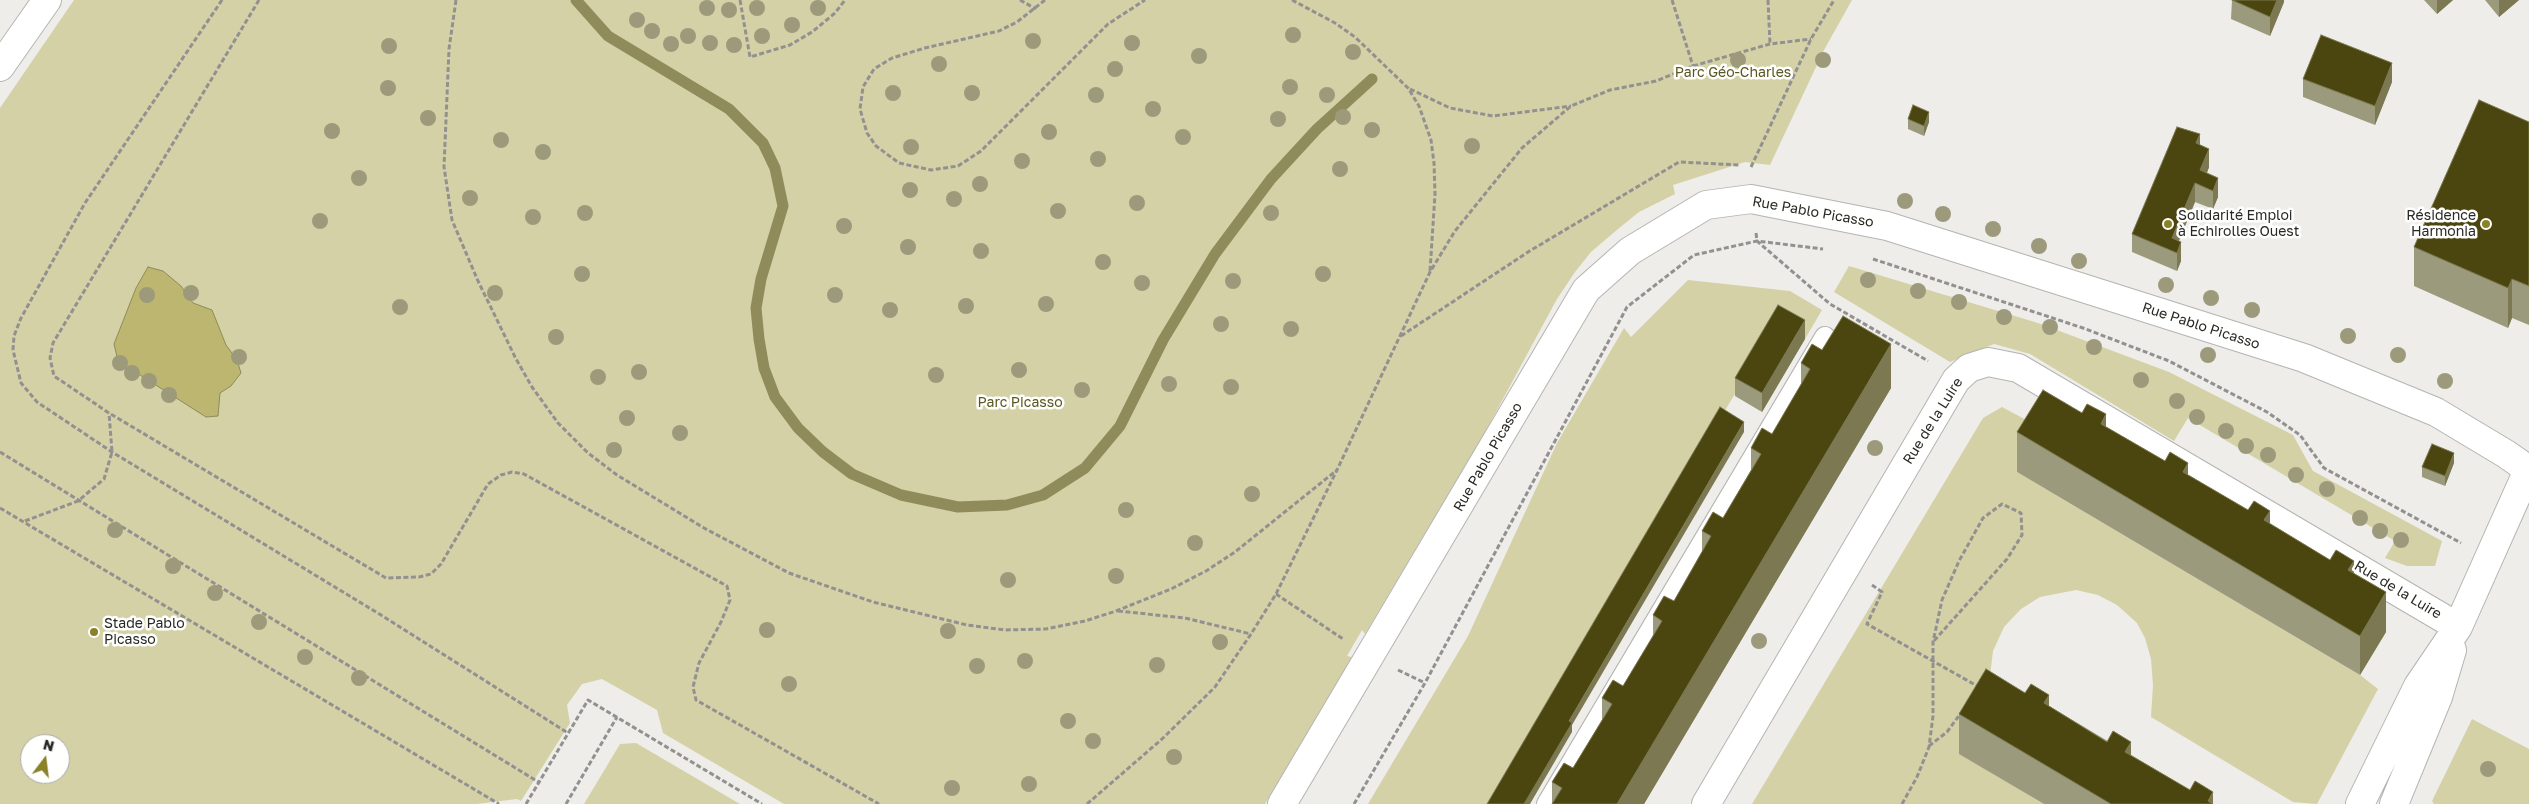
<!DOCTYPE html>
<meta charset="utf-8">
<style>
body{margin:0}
#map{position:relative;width:2529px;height:804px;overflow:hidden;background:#eeedea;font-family:"Golos Text",sans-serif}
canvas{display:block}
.north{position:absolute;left:20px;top:734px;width:50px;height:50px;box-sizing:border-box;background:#fffffe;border:1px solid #a9a9a8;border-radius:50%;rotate:15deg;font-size:14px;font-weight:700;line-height:20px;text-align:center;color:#282827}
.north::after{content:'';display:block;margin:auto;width:18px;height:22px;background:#8a8129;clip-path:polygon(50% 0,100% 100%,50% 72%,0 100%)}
</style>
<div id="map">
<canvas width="2529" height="804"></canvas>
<div class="north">N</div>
</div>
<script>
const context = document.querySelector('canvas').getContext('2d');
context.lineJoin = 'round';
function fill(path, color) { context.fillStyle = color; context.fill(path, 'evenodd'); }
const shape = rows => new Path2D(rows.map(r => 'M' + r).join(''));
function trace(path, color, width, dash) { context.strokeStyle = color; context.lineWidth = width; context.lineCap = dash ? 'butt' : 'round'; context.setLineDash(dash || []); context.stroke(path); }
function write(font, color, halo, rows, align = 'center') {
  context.font = font + ' "Golos Text",sans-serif'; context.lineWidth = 5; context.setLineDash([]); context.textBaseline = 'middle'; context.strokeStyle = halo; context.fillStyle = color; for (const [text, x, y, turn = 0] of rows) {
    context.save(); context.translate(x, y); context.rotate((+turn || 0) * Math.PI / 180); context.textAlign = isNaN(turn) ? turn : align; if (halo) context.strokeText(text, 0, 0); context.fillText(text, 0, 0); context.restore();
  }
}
fill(shape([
 [74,0,1852,0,1824,50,1770,165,1745,162,1673,185,1675,194,1639,212,1618,229,1591,252,1575,272,1557,299,1484,434,1365,634,1362,630,1347,656,1352,657,1265,804,784,804,663,733,657,710,602,679,582,684,567,705,570,723,521,801,517,799,477,804,0,804,0,108],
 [30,744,60,744,60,774,30,774],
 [1849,266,2038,323,2169,372,2293,435,2313,471,2442,541,2435,566,2407,566,2385,558,2395,541,2188,418,2174,441,2030,354,1994,344,1950,362,1834,292],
 [1688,280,1790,291,1822,310,1805,339,1777,323,1491,804,1368,804,1468,636,1557,443,1624,328,1631,337],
 [2002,407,2043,429,2017,472,2360,675,2378,689,2317,804,2293,802,2151,717,2153,685,2151,659,2145,638,2137,623,2117,605,2098,595,2076,590,2040,597,2021,609,2004,627,1993,651,1986,709,1960,754,2044,804,1752,804,1983,418],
 [2472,719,2529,749,2529,804,2434,804,2432,801],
 [636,743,740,804,584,804,620,744]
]), '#d4d1a7');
const water = shape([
 [148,267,163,271,181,286,193,303,212,310,226,345,237,360,241,373,231,386,220,393,218,416,206,417,118,361,114,344,136,288,148,267]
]);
fill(water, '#bcb670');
trace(water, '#908b5a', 1);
trace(shape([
 [576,0,608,36,729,109,763,143,775,168,783,206,761,279,756,308,759,339,764,368,775,397,798,428,823,452,852,474,901,495,958,507,1007,505,1043,495,1085,468,1120,426,1163,340,1215,254,1271,179,1317,129,1372,79]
]), '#908b5a', 11);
const lane = shape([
 [1547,804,1825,337]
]);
const street = shape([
 [0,67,47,0],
 [1282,804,1586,290,1630,251,1706,205,1751,199,1887,226,2304,358,2436,412,2506,454,2529,470],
 [1706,804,1956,380,1969,368,1988,362,2018,368,2458,627],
 [2360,804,2418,686,2458,627,2529,468],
 [2394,804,2438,697,2452,650]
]);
trace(lane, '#b4b4b1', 22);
trace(street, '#b4b4b1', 30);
trace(shape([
 [222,0,85,203,21,318,14,336,13,350,21,383,37,402,112,452,381,615,568,733],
 [259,0,53,343,50,358,54,376,109,413,386,578,419,577,431,574,441,564,488,484,501,475,512,472,524,474,727,586,730,600,721,622,699,663,693,687,696,700,879,804],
 [456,0,449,49,444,167,452,220,478,281,515,357,532,387,558,423,588,453,617,475,704,528,789,573,873,602,967,625,1005,630,1046,629,1085,621,1116,611,1171,589,1206,571,1235,552,1337,470],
 [740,0,750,57,790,45,812,32,835,13,845,0],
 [1020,0,1036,9],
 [1045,0,1017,22,999,31,925,48,892,58,874,69,863,87,860,109,867,133,876,146,899,163,931,170,958,166,981,151,1108,24,1145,0],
 [1292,0,1335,23,1355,37,1408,88,1419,106,1431,140,1434,163,1435,194,1430,271],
 [1672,0,1693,66],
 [1768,0,1770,44],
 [1410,89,1450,108,1493,116,1571,106],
 [1751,167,1811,39,1834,0],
 [1756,233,1757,241,1830,304,1928,361],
 [1873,259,2083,328,2169,361,2267,412,2300,435,2324,468,2461,543],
 [1401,336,1528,252,1679,162,1740,165],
 [0,452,540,783],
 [0,508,499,804],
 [25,521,78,501,104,479,112,452,109,413],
 [1872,585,1882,592,1867,624,1979,687],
 [1276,594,1343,639],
 [1118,611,1185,618,1251,634],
 [1398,670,1425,683],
 [1929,746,1947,732,1961,713],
 [526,804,588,700,762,804],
 [566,804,617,717],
 [1087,804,1162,739,1215,687,1251,634,1276,594,1337,470,1430,272,1455,231,1522,148,1571,106,1610,90,1656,81,1693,66,1770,44,1811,39],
 [1354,804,1425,683,1627,307,1694,255,1757,241,1823,249],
 [1902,804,1917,777,1929,747,1933,716,1933,642,1942,600,1959,561,1983,518,2002,504,2021,513,2022,535,2007,559,1933,642]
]), '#92918f', 3, [5, 2.5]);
trace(lane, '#fff', 20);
trace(street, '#fff', 28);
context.fillStyle = '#9d9a7c';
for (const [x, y] of [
 [707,8],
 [757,8],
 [818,8],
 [729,10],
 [637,20],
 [792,25],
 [652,31],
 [1293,35],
 [688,36],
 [762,36],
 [1033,41],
 [710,43],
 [1132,43],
 [671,44],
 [734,45],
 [389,46],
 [1353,52],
 [1199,56],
 [1738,60],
 [1823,60],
 [939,64],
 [1115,69],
 [1290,87],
 [388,88],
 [893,93],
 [972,93],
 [1096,95],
 [1327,95],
 [1153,109],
 [1343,117],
 [428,118],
 [1278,119],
 [1372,130],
 [332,131],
 [1049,132],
 [1183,137],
 [501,140],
 [1472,146],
 [911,147],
 [543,152],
 [1098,159],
 [1022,161],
 [1340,169],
 [359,178],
 [980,184],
 [910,190],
 [470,198],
 [954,199],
 [1905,201],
 [1137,203],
 [1058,211],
 [585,213],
 [1271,213],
 [1943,214],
 [533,217],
 [320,221],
 [844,226],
 [1993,229],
 [2039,246],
 [908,247],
 [981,251],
 [2079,261],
 [1103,262],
 [582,274],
 [1323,274],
 [1868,280],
 [1233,281],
 [1142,283],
 [2166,285],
 [1918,291],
 [191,293],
 [495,293],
 [147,295],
 [835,295],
 [2211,298],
 [1959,302],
 [1046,304],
 [966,306],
 [400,307],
 [890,310],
 [2252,310],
 [2004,317],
 [1221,324],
 [2050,327],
 [1291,329],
 [2348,336],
 [556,337],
 [2094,347],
 [2208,355],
 [2398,355],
 [239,357],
 [120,363],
 [1019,370],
 [639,372],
 [132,373],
 [936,375],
 [598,377],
 [2141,380],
 [149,381],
 [2445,381],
 [1169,384],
 [1231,387],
 [1082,390],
 [169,395],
 [2177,401],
 [2197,417],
 [627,418],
 [2226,431],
 [680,433],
 [2246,446],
 [1875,448],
 [614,450],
 [2268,455],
 [2296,475],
 [2327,489],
 [1252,494],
 [1126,510],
 [2360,518],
 [115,530],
 [2380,531],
 [2401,540],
 [1195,543],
 [173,566],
 [1116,576],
 [1008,580],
 [215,593],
 [259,622],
 [767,630],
 [948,631],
 [1759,641],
 [1220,642],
 [305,657],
 [1025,661],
 [1157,665],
 [977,666],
 [359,678],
 [789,684],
 [1068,721],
 [1093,741],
 [1174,757],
 [2488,769],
 [1029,784],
 [952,788]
]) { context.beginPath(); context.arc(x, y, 8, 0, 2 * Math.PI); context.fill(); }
fill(shape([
 [2232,0,2284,0,2284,2,2270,36,2231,19],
 [2424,0,2453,0,2437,14],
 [2485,0,2519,0,2499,17],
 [2303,79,2392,82,2375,125,2303,97],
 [1908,119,1929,122,1924,136,1908,129],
 [2529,122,2529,325,2512,318,2508,328,2414,286,2414,247],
 [2200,145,2209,167,2207,173,2218,197,2213,209,2195,202,2179,241,2181,261,2177,271,2132,252,2132,234],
 [1805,339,1762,412,1735,396,1735,378],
 [1801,363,1891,388,1644,804,1552,804,1552,782,1573,768,1602,720,1602,698,1623,686,1653,636,1653,615,1674,601,1702,552,1702,531,1723,518,1751,470,1751,448,1772,434,1801,385],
 [2082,413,2188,475,2330,560,2354,573,2386,632,2360,675,2017,472,2017,432],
 [2454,463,2445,486,2422,477,2422,467],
 [2049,706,2213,804,2044,804,1959,754,1959,714]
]), '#9c9a7c');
fill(shape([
 [2277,0,2284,0,2284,2,2270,36,2270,17],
 [2437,0,2453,0,2437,14],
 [2499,0,2519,0,2499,17],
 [2392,63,2392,82,2375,125,2375,106],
 [1929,112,1929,122,1924,136,1924,126],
 [2200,134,2200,153,2196,143],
 [2209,149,2209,167,2202,186,2200,170],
 [2218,178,2218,197,2213,209,2213,191],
 [2195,183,2195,202,2174,252,2172,238],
 [2181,242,2181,261,2177,271,2177,253],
 [2512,279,2512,318,2508,328,2508,288],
 [1805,320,1805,339,1762,412,1762,393],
 [1891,344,1891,388,1644,804,1617,804],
 [2106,414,2106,454,2101,424],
 [1744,422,1744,432,1572,725,1572,732,1530,804,1524,804,1569,721],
 [2454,453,2454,463,2445,486,2445,476],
 [2188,463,2188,502,2183,472],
 [2270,511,2270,551,2264,520],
 [2354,561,2354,600,2348,570],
 [2386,592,2386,632,2360,675,2360,636],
 [2049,695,2049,734,2044,703],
 [2131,742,2131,781,2125,752],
 [2213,792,2213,804,2208,801]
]), '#7c7851');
const building = shape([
 [2232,0,2277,0,2270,17,2232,0],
 [2321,35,2392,63,2375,106,2303,79,2321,35],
 [2479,100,2529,122,2529,286,2512,279,2508,288,2414,247,2479,100],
 [1913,105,1929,112,1924,126,1908,119,1913,105],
 [2177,127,2200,134,2196,143,2209,149,2200,170,2218,178,2213,191,2195,183,2172,238,2181,242,2177,253,2132,234,2177,127],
 [1778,305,1805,320,1762,393,1735,378,1778,305],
 [1843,316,1891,344,1617,804,1552,804,1562,788,1552,782,1564,763,1573,768,1612,704,1602,698,1613,680,1623,686,1662,621,1653,615,1664,596,1674,601,1711,536,1702,531,1713,512,1723,518,1761,454,1751,448,1762,428,1772,434,1810,369,1801,363,1812,344,1822,350,1843,316],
 [2043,390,2082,413,2087,404,2106,414,2101,424,2165,461,2170,452,2188,463,2183,472,2248,510,2254,501,2270,511,2264,520,2330,560,2336,550,2354,561,2348,570,2386,592,2360,636,2017,432,2043,390],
 [1720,407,1744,422,1569,721,1572,723,1524,804,1487,804,1720,407],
 [2432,444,2454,453,2445,476,2422,467,2432,444],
 [1986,669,2025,693,2031,684,2049,695,2044,703,2107,742,2113,731,2131,742,2125,752,2190,790,2195,781,2213,792,2208,801,2213,804,2111,804,1959,714,1986,669]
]);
fill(building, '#4b460f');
trace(building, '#7c7851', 1);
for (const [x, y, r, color] of [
 [2168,224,5,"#8a8129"],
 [2486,224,5,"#8a8129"],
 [94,632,5,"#8a8129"]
]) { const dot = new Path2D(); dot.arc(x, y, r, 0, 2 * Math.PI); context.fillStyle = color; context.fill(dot); trace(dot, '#fffffe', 2); }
write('14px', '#5b5622', '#fffffe', [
 ["Parc Géo-Charles",1733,73],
 ["Parc Picasso",1020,403]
]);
write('14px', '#282827', '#fffffe', [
 ["Rue Pablo Picasso",1813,212,10],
 ["Rue Pablo Picasso",2201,326,18],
 ["Rue de la Luire",1933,421,-58],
 ["Rue Pablo Picasso",1488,457,-60],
 ["Rue de la Luire",2398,590,31]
]);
write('14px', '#282827', '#fffffe', [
 ["Solidarité Emploi",2178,216],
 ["à Echirolles Ouest",2178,232],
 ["Résidence",2476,216,"right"],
 ["Harmonia",2476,232,"right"],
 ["Stade Pablo",104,624],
 ["Picasso",104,640]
], 'left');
</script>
